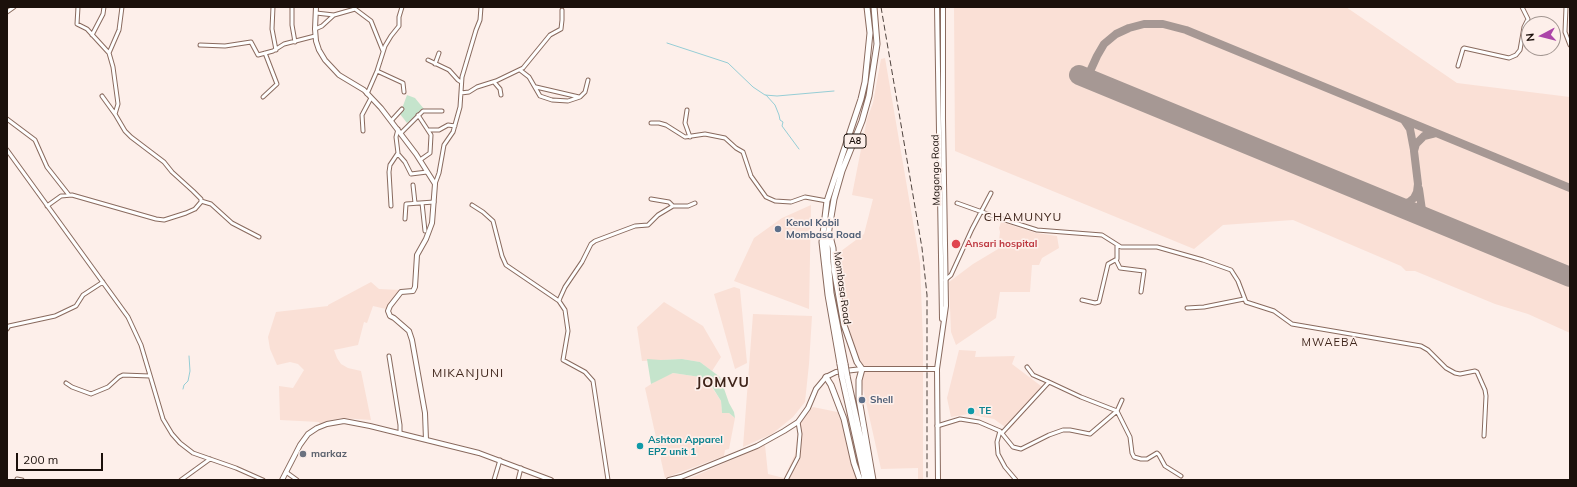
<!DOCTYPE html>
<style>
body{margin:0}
#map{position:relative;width:1577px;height:487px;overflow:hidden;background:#fdefea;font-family:Mulish,sans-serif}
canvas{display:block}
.frame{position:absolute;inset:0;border:8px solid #1b100b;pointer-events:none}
.north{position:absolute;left:1521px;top:16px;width:40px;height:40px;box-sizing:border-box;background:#fdefea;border:1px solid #a39691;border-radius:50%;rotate:263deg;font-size:11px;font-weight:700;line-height:16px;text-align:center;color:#1b100b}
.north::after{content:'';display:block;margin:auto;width:14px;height:18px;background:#ac45a9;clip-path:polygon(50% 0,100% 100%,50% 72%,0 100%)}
.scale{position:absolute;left:16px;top:453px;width:87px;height:18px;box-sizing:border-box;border:2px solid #1b100b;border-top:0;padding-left:5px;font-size:12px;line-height:14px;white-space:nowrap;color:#1b100b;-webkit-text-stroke:3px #fdefea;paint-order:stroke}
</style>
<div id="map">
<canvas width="1577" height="487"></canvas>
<div class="frame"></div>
<div class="north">N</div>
<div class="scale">200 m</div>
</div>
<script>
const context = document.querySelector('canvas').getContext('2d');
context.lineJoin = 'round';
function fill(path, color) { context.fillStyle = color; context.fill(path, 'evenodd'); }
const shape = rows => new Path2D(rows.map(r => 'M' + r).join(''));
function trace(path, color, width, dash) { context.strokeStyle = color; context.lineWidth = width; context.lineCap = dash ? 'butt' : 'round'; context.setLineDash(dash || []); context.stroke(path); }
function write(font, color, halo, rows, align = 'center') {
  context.font = font + ' Mulish,sans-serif'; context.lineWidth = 3.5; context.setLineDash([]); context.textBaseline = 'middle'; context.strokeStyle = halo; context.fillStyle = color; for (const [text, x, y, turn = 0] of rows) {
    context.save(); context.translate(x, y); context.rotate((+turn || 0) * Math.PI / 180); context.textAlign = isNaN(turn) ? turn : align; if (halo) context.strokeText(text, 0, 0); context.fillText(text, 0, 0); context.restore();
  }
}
fill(shape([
 [954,7,1346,7,1457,83,1570,97,1570,333,1528,314,1495,304,1415,271,1406,271,1401,266,1293,220,1223,225,1194,249,955,151],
 [885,58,920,263,923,340,923,480,918,480,918,468,881,469,843,300,835,275,837,254,864,234,873,199,852,195,867,119,873,103,881,59],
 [811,205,809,309,734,281,754,238,782,218],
 [1001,222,1036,233,1057,236,1059,248,1042,258,1039,265,1032,265,1030,292,1000,292,996,318,956,345,951,332,949,282,973,264,998,249,1000,232,999,228],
 [371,282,379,289,400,290,386,309,373,306,367,323,364,322,358,345,334,350,337,358,341,364,348,368,361,371,371,420,341,418,327,421,320,424,319,422,280,420,279,386,293,388,304,370,298,364,290,362,277,365,270,349,268,337,276,312,328,306,328,305],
 [734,287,740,289,747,363,735,369,714,294],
 [664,302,703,326,721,357,712,371,700,362,682,359,642,361,637,327],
 [753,314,812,316,809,364,805,402,793,417,772,434,743,447],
 [959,350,976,351,975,357,1015,356,1012,364,1045,389,1009,430,994,419,968,414,951,417,947,398],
 [673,373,700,377,707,380,721,401,722,412,729,413,735,418,729,449,725,450,724,456,665,478,645,388,659,379],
 [813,407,847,414,856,461,858,480,686,480,765,445,768,474,784,478,795,454,799,422]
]), '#fae0d6');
fill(shape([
 [407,95,415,98,424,109,407,123,400,114],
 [647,359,661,360,682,359,700,362,720,377,729,403,734,412,735,418,729,413,722,413,721,401,711,385,707,380,700,377,673,373,651,384]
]), '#c5e4cc');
trace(shape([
 [667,43,728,63,753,87,765,95,777,96,834,91],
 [766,95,775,105,779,115,780,120,783,122,782,126,799,149],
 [183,389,184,385,188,381,190,371,189,356]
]), '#95cdd5', 1);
trace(shape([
 [1087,78,1097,56,1104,44,1116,34,1129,28,1144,24,1163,24,1186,30,1570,188],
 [1404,120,1410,129,1414,150],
 [1419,189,1422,210,1429,219],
 [1398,206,1409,202,1414,198,1417,192,1418,184,1414,151,1416,144,1424,136,1436,133]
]), '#a69894', 8);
trace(shape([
 [1079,75,1570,277]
]), '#a69894', 20);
const street = shape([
 [78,7,77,24,87,29,109,53],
 [273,7,272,29,276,50],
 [292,7,292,25,295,42],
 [1566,7,1565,32,1570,45],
 [7,12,14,7],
 [316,13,334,15],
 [315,29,322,26,334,15,355,9,371,21,383,51],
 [92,35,103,14,104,7],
 [200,45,225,46,251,42,258,55,273,51,284,44,315,36],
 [428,60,449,70,458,80,461,82],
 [435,64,439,53],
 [1458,66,1463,49,1464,48,1509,58,1516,55,1520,50,1524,27,1528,19,1522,7],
 [520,70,529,77,540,96,552,100,568,101,580,97,585,92,588,80],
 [377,71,403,83,404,92],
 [494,82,500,89,501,95],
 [536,87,579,97],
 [461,93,469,92,477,87,496,81,523,68,550,35,561,29,562,20,562,10],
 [367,94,377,71,385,46,391,36,399,26,399,17,402,7],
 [102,96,115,114],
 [263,97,277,84,265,53],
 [687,110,685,123,690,137],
 [418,115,431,135,430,153,420,160],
 [7,119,35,140,47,167,69,195],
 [391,121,402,109],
 [651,123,659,123,666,125,685,137,705,134,725,138,736,148,743,152,751,176,766,197,775,201,791,202,805,197,827,201],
 [429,130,439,130,448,125,455,126],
 [363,131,362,115,371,98],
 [401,133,423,111,442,111],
 [7,150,128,317,141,345,163,419,172,434,180,443,193,453,236,468,263,480],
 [398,154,405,162,411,174,427,172],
 [435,184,439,173,444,145,453,132,460,107,462,77,476,30,480,20,481,7],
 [413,185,415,203],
 [651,199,669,202,673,206],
 [201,201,211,204,232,223,259,237],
 [422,203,425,231],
 [957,203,999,218,1037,230,1102,235,1121,247,1157,247,1203,260,1231,270,1238,281,1246,302,1274,311,1292,324,1421,346,1428,350,1446,368,1455,373,1460,374,1475,371,1477,372,1485,390,1486,396,1484,436],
 [472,205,483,212,493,221,502,256,506,265,559,301],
 [47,206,61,196,72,195,156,219,164,220,186,213,195,209,201,202,201,199,193,191,172,172,164,162,131,137,125,131,115,114,118,104,113,67,109,53,119,30,122,7],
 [391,206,389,172,390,165,398,153,396,137,398,129],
 [405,219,406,204,434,202],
 [1116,260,1120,268,1144,271,1141,292],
 [945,280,951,275,972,229,991,193],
 [1082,300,1095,303,1099,302,1108,264,1117,259,1117,246],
 [1187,308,1204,307,1244,299],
 [7,329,9,326,55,316,76,306,83,295,103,282],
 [389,356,400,425,400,433],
 [1027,367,1033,375,1049,382,1081,397,1117,411,1130,437,1132,453,1134,457,1141,459,1147,459,1157,453,1159,455,1165,466,1181,476],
 [66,383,72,387,91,394,108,387,119,377,123,375,150,376],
 [937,426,960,419,979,422,1000,431,1013,447,1021,449,1049,435,1063,430,1070,430,1090,434,1117,411,1122,400],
 [1000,431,997,442,998,454,1005,467,1016,480],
 [1002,433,1049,382],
 [286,472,297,480],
 [17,479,22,480],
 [181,480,210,459],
 [494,480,500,460],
 [518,480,521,468],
 [608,480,593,381,585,372,563,360,568,331,565,310,559,301,560,298,565,287,582,262,591,244,595,241,635,226,648,225,658,215,673,206,688,206,695,203],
 [786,480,798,457,800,434,798,422]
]);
const secondary = shape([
 [316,7,315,29,316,41,319,50,325,60,339,75,364,90,381,108,416,154,435,184,432,223,426,239,417,255,415,287,413,291,401,292,390,306,388,311,390,316,394,318,409,331,412,340,425,413,426,440],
 [937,7,942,319],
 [282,480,300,445,308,434,317,428,327,424,344,421,370,426,479,453,551,480],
 [669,480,681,477,757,446,784,431,798,422,808,408,816,389,826,377,836,372,862,369,937,369],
 [938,480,937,369,946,306,943,119,943,7]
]);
const highway = shape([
 [829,232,833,248,834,269,844,325,857,362,862,369,859,380,859,399,873,480],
 [840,364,828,295,822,242,827,201,861,99,865,82,870,33,867,7],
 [845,364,831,293,828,261,827,241,834,199,842,171,862,121,869,96,877,44,874,7],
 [847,376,870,480],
 [826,377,831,385,844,419,854,463,860,480],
 [842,377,865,480]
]);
trace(street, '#896a5e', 5);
trace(secondary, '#896a5e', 6);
trace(highway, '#896a5e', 7);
trace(street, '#fff', 3);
trace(secondary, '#fff', 4);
trace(highway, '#fff', 5);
trace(shape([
 [881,7,922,248,927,295,927,480]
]), '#4e423d', 1, [6, 3]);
const highwayBridge = shape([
 [840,364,842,377],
 [845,364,847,376]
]);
trace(highwayBridge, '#896a5e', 7, []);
trace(highwayBridge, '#fff', 5);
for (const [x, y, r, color] of [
 [778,229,4,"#5c6f8a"],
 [956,244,5,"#e0444e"],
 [862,400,4,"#5c6f8a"],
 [971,411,4,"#0f9aa8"],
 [640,446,4,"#0f9aa8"],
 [303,454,4,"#6b7280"]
]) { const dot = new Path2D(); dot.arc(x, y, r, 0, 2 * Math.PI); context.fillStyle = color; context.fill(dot); trace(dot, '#fdefea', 1.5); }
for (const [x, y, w] of [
 [855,141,22]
]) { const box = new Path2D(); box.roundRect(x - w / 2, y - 7, w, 14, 3); context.fillStyle = '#fdefea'; context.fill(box); trace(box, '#1b100b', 1); }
write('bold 9px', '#1b100b', null, [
 ["A8",855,141]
]);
write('10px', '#1b100b', '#fdefea', [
 ["Magongo Road",936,170,-91],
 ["Mombasa Road",842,288,82]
]);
write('bold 10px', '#4e5e75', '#fdefea', [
 ["Kenol Kobil",786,223],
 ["Mombasa Road",786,235],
 ["Shell",870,400]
], 'left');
write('bold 10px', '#be3a42', '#fdefea', [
 ["Ansari hospital",965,244]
], 'left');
write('bold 10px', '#0d838f', '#fdefea', [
 ["TE",979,411],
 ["Ashton Apparel",648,440],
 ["EPZ unit 1",648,452]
], 'left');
write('bold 10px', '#5b616d', '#fdefea', [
 ["markaz",311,454]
], 'left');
context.letterSpacing = '1px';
write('11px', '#3e241a', '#fdefea', [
 ["MWAEBA",1330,343]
]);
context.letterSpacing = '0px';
context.letterSpacing = '1px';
write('12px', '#3e241a', '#fdefea', [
 ["CHAMUNYU",1023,217],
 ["MIKANJUNI",468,373]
]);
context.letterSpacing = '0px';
context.letterSpacing = '1px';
write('bold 14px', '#3e241a', '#fdefea', [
 ["JOMVU",723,383]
]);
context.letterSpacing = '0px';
</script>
